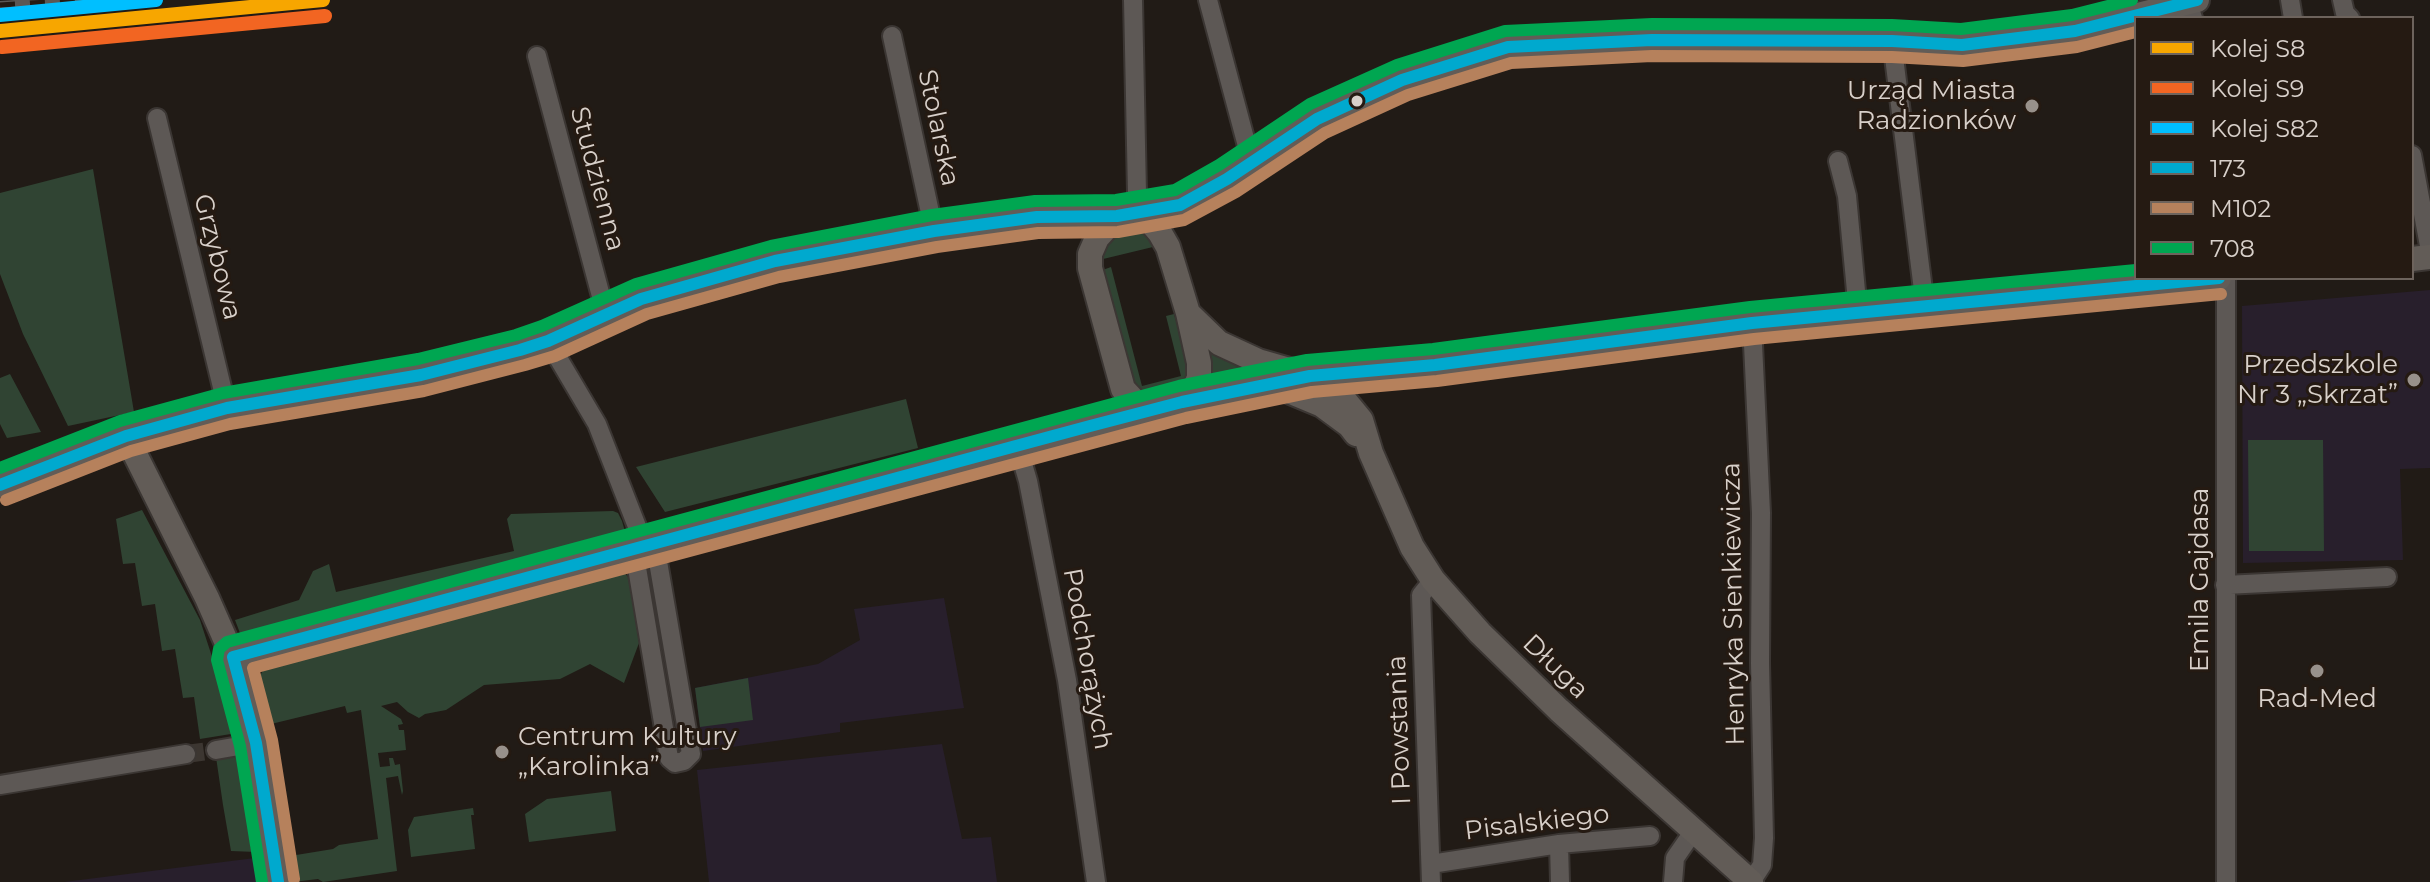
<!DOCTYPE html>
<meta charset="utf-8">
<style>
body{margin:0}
#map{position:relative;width:2430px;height:882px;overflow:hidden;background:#211b16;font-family:Montserrat,sans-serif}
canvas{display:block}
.legend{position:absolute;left:2134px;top:16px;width:280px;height:264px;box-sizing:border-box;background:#251a12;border:2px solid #6d635c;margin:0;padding:10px 14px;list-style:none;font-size:24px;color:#d8d0ca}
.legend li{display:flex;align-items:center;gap:16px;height:40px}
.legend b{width:40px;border:2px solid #6d635c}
</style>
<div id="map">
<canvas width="2430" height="882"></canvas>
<ul class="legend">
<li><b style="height:10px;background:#f7a600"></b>Kolej S8</li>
<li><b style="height:10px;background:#f26522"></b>Kolej S9</li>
<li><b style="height:10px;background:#00bfff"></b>Kolej S82</li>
<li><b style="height:10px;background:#00a9ce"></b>173</li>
<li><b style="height:10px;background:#b6815c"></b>M102</li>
<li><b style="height:10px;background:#00a651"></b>708</li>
</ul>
</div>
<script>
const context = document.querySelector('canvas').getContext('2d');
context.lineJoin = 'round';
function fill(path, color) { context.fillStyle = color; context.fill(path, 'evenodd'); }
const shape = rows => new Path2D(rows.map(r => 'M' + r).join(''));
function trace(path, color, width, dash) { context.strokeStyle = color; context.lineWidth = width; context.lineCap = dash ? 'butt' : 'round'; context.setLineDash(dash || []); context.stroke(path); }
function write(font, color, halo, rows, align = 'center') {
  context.font = font + ' Montserrat,sans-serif'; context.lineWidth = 6; context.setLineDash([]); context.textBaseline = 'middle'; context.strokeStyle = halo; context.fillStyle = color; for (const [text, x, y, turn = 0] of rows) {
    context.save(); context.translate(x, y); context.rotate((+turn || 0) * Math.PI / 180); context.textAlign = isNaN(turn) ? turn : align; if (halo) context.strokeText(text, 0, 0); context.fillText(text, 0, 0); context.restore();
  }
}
fill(shape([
 [2430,290,2430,468,2400,469,2403,560,2243,563,2242,306],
 [944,598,964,708,840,723,840,732,703,751,695,688,818,664,860,640,854,609],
 [942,744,962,839,991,837,997,882,709,882,697,770],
 [255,858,258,882,64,882]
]), '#281f2c');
fill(shape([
 [93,169,134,412,68,426,23,334,0,274,0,193],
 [1136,230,1148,235,1157,246,1099,260,1101,253,1113,236],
 [1111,267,1142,386,1181,376,1166,316,1174,314,1188,363,1188,382,1175,389,1158,395,1141,391,1128,380,1100,271],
 [1206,346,1249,367,1250,376,1208,385],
 [10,374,41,432,7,438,0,424,0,378],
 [906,399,918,448,665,512,636,467],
 [2248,440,2323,440,2324,551,2249,551],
 [142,510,200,620,237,733,200,739,194,697,183,698,175,649,162,651,155,604,142,606,135,563,123,564,116,519],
 [613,511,618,513,622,521,626,535,624,544,243,641,235,620,299,600,313,571,329,564,336,592,514,551,507,519,511,514],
 [621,569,629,578,639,643,624,683,590,664,560,679,484,685,446,710,425,714,419,718,408,712,397,702,381,706,401,719,403,724,398,725,399,730,404,730,406,750,378,753,380,767,390,766,389,758,393,758,395,765,400,764,403,791,402,795,398,776,386,778,397,871,323,882,318,879,293,882,290,856,333,849,339,845,378,839,361,710,347,713,345,706,267,725,256,683,266,665],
 [748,678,753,720,700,727,695,688],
 [241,754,247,796,244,801,251,848,256,852,231,851,223,805,216,757],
 [611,791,616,831,529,842,525,814,547,799],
 [473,808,474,815,471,815,475,849,411,857,408,830,414,817]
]), '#304433');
trace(shape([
 [186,754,216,750]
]), '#3c3631', 18, [18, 9]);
const street = shape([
 [1133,0,1137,193,1143,213],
 [1208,0,1251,161],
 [2290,0,2293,18],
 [2342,0,2345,13,2350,18],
 [2188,3,2193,18],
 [892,36,934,231],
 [1892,41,1925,306],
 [537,56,606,315],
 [157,118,227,408],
 [2412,155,2430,251],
 [1838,161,1847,196,1858,312],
 [2226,278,2226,882],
 [548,341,597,424,645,547],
 [1018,447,1028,481,1067,680,1096,882],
 [634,550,669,758,675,763,684,761,691,754,655,544],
 [2225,585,2387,577],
 [216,750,256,743],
 [0,785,186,754],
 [1559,844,1560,882],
 [1431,864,1559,844,1650,836],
 [1431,882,1421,595,1433,580],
 [1673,882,1675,858,1693,832],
 [1751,882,1762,865,1764,838,1760,663,1761,513,1752,323]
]);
const secondary = shape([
 [1143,213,1160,233,1168,247,1188,313,1199,363,1199,378,1193,391,1182,402],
 [1117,216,1097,238,1090,254,1090,268,1123,389,1140,407,1152,410],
 [2412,259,2430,257],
 [1188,313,1219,343,1258,361,1310,376,1338,392,1361,420,1371,453,1412,547,1433,580,1480,633,1559,710,1751,882],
 [1274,385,1322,405,1349,425,1356,434],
 [126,436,207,598,233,657,256,743,278,882],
 [0,485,126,436,227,408,421,375,520,350,548,341,641,299,775,261,934,231,1037,217,1117,216,1180,205,1227,179,1317,119,1402,80,1508,47,1652,40,1892,41,1962,45,2075,31,2197,0],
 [233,657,1090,426,1182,402,1310,376,1435,365,1752,323,2219,278]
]);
trace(street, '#3b3633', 22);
trace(secondary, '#3b3633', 28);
trace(street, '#5d5855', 18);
trace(secondary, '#625c57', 24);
const rail = shape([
 [0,5,79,0]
]);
trace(rail, '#5c5753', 8);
trace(rail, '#251a12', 5, [15]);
trace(shape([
 [0,485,126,436,227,408,421,375,520,350,548,341,641,299,775,261,934,231,1037,217,1117,216,1180,205,1227,179,1317,119,1402,80,1508,47,1652,40,1892,41,1962,45,2075,31,2197,0],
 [233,657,1090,426,1182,402,1310,376,1435,365,1752,323,2219,278],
 [233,657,256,743,278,882]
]), '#00a9ce', 12);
trace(shape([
 [6,500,131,451,230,424,424,391,525,365,555,356,647,314,779,277,937,247,1038,233,1118,232,1184,220,1236,192,1325,133,1408,95,1511,63,1652,56,1892,57,1963,61,2077,47,2136,32],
 [294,879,272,740,253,668,1186,418,1312,392,1437,381,1754,339,2221,294]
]), '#b6815c', 12);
trace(shape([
 [0,468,120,421,223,393,418,359,516,335,542,326,636,284,771,246,932,215,1035,201,1116,200,1175,190,1219,165,1310,104,1397,65,1505,31,1652,24,1892,25,1961,29,2072,15,2132,0],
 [262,882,240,746,217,660,219,649,227,642,1086,411,1179,386,1307,360,1433,349,1750,307,2136,270]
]), '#00a651', 12);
trace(shape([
 [0,31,323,0]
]), '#f7a600', 14);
trace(shape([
 [2,47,325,16]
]), '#f26522', 14);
trace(shape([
 [0,15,156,0]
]), '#00bfff', 14);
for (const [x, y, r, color] of [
 [1357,101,7,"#d8d0ca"],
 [2032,106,8,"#98918b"],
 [2414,380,8,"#98918b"],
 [2317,671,8,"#98918b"],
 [502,752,8,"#98918b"]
]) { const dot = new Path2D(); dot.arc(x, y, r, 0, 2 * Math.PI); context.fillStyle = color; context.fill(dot); trace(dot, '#251a12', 3); }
write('26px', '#d8d0ca', '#251a12', [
 ["Urząd Miasta",2016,91],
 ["Radzionków",2016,121],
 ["Przedszkole",2398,365],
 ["Nr 3 „Skrzat”",2398,395],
 ["Rad-Med",2317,699,"center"],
 ["Centrum Kultury",518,737,"left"],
 ["„Karolinka”",518,767,"left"]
], 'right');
write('26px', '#d8d0ca', '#251a12', [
 ["Stolarska",938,128,78],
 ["Studzienna",597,179,75],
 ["Grzybowa",217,257,76],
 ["Emila Gajdasa",2200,580,-90],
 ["Henryka Sienkiewicza",1734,604,-91],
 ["Podchorążych",1087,659,80],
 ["Długa",1555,667,44],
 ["I Powstania",1400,730,-92],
 ["Pisalskiego",1537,823,-7]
]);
</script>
